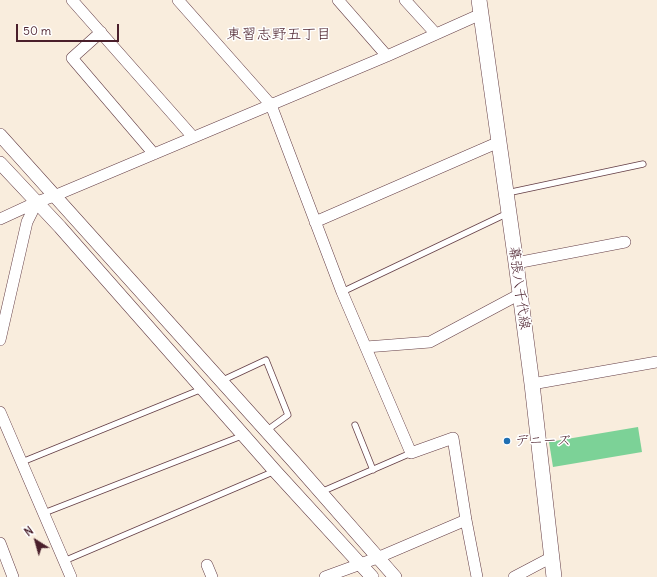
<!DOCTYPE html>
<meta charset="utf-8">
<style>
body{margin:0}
#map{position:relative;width:657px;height:577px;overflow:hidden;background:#f9eddd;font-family:Delius,sans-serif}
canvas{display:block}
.north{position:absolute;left:16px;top:521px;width:40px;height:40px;-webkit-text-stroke:3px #fff;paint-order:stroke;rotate:323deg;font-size:11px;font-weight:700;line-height:16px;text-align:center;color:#4a1f2b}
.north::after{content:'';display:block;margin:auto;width:14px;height:18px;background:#4a1f2b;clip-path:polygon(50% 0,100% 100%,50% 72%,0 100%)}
.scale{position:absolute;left:16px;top:24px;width:103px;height:18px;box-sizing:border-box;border:2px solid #4a1f2b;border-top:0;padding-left:5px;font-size:12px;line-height:14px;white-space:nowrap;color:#4a1f2b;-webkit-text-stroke:3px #fff;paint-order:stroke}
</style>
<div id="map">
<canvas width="657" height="577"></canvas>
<div class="north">N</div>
<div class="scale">50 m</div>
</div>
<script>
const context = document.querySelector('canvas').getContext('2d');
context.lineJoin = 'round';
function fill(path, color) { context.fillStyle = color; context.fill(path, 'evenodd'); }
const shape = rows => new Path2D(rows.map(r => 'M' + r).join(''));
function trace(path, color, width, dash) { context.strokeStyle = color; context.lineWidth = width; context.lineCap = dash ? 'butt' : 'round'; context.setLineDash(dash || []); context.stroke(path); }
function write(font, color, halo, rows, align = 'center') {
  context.font = font + ' Delius,"Klee One",sans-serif'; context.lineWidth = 3; context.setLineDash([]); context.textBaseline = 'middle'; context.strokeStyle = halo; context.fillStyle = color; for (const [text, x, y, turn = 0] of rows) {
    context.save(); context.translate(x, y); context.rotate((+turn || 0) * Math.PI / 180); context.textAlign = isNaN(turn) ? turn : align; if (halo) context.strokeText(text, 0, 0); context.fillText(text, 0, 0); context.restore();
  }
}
fill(shape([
 [638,427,642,452,553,467,549,442]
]), '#7cd297');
const service = shape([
 [507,193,643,164],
 [342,292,508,213],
 [221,381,266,360,288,415,266,431],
 [355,425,373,470],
 [22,462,202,389],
 [321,492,411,453],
 [44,513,244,435],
 [64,561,275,471]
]);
const minor = shape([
 [72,0,193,137],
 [178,0,271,105,342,292,411,453,453,438,466,520,477,577],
 [338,0,387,56],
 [405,0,436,34],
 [101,32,72,58,154,154],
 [0,219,37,202,54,196,387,56,481,14],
 [315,222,499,142],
 [516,263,625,242],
 [0,340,27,222,37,202],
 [366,347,430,342,520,294],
 [532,384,657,362],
 [0,412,71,577],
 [0,543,13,577],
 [207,565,212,577],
 [325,577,377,558,466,520],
 [514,577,552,557]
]);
const tertiary = shape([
 [0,135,295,463,395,577],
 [0,163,60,227,275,471,372,577]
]);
const secondary = shape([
 [479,0,516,263,532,384,554,577]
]);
trace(service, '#643e46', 7);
trace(minor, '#643e46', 12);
trace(tertiary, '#643e46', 14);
trace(secondary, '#643e46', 16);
trace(service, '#fff', 5.5);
trace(minor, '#fff', 11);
trace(tertiary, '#fff', 13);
trace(secondary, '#fff', 15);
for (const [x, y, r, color] of [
 [507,441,4,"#1f6fb2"]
]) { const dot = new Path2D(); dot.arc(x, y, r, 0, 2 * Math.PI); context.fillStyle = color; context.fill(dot); trace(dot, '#fff', 1.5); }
write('14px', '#4a1f2b', '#fff', [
 ["幕張八千代線",519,288,82]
]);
write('14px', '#4a1f2b', '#fff', [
 ["デニーズ",515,441]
], 'left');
write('15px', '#4a1f2b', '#fff', [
 ["東習志野五丁目",279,35]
]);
</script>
